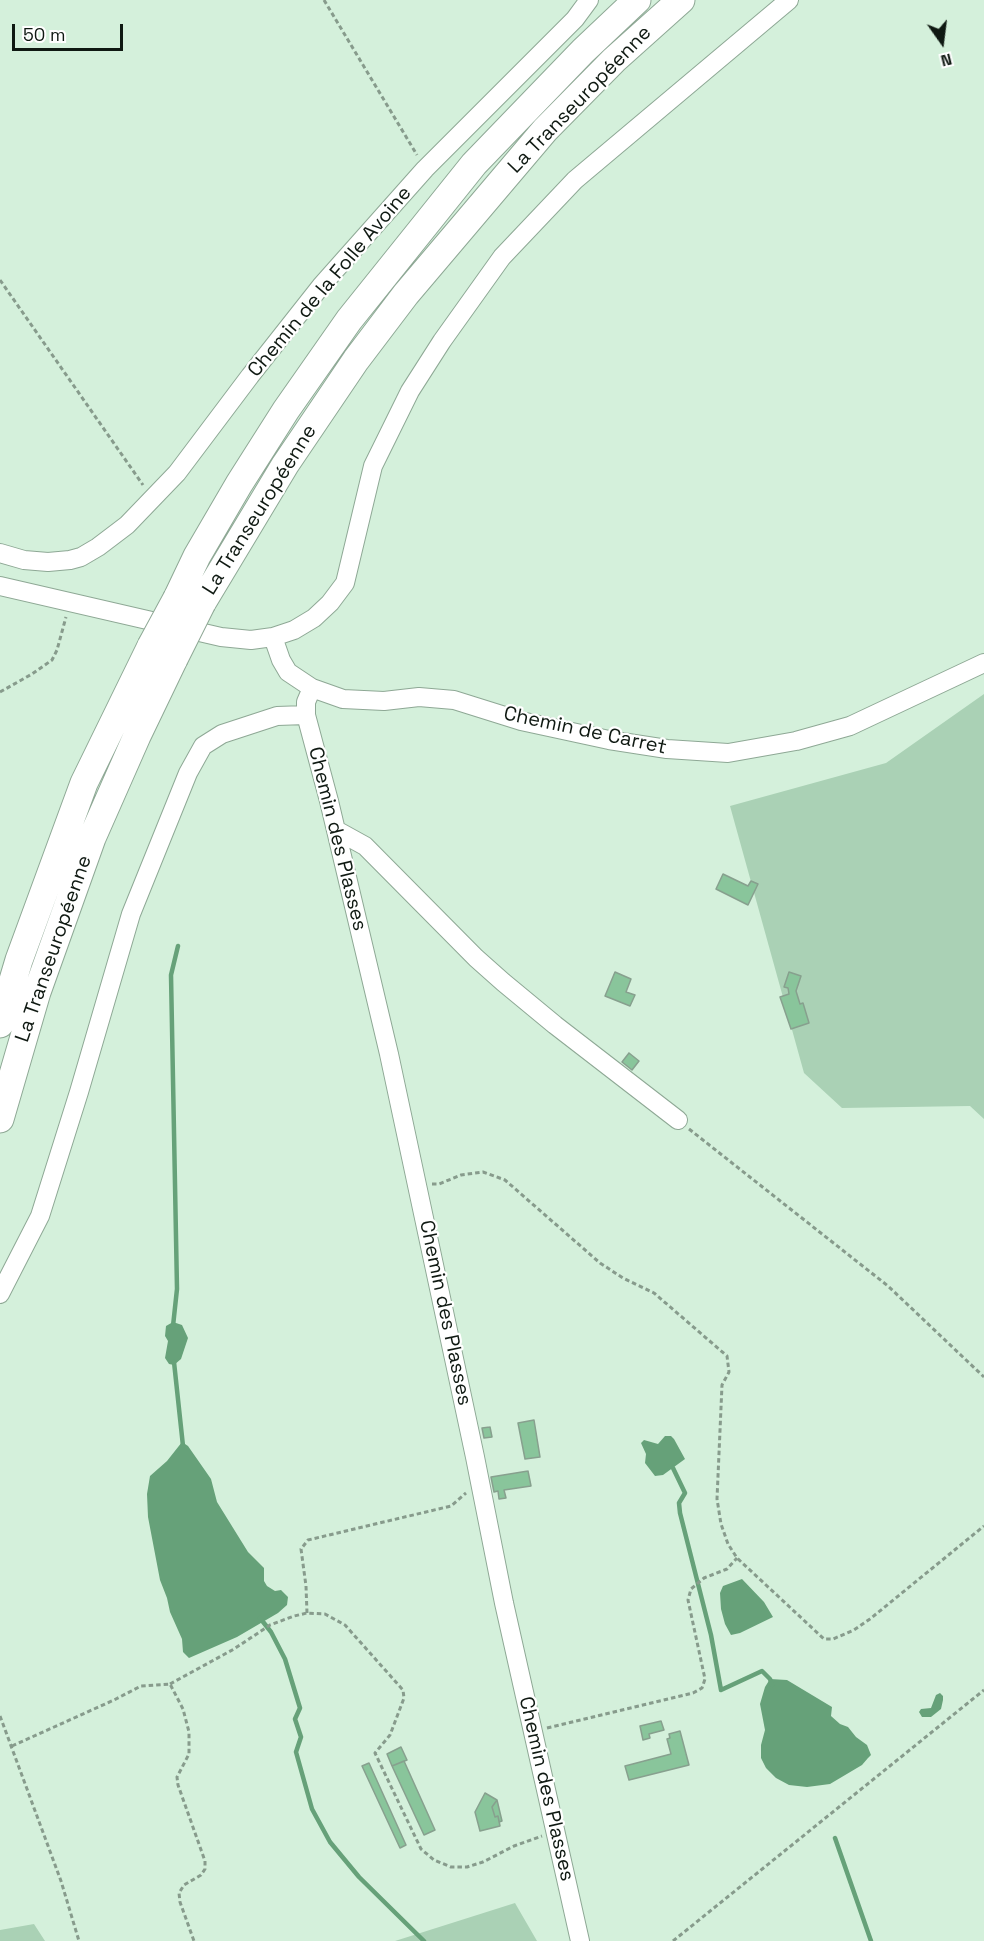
<!DOCTYPE html>
<meta charset="utf-8">
<style>
body{margin:0}
#map{position:relative;width:984px;height:1941px;overflow:hidden;background:#d4f0db;font-family:"Space Grotesk",sans-serif}
canvas{display:block}
.north{position:absolute;left:912px;top:12px;width:60px;height:60px;-webkit-text-stroke:4px #fff;paint-order:stroke;rotate:166deg;font-size:16px;font-weight:700;line-height:24px;text-align:center;color:#0f1912}
.north::after{content:'';display:block;margin:auto;width:21px;height:27px;background:#0f1912;clip-path:polygon(50% 0,100% 100%,50% 72%,0 100%)}
.scale{position:absolute;left:12px;top:24px;width:111px;height:27px;box-sizing:border-box;border:3px solid #0f1912;border-top:0;padding-left:8px;font-size:18px;line-height:21px;white-space:nowrap;color:#0f1912;-webkit-text-stroke:4px #fff;paint-order:stroke}
</style>
<div id="map">
<canvas width="984" height="1941"></canvas>
<div class="north">N</div>
<div class="scale">50 m</div>
</div>
<script>
const context = document.querySelector('canvas').getContext('2d');
context.lineJoin = 'round';
function fill(path, color) { context.fillStyle = color; context.fill(path, 'evenodd'); }
const shape = rows => new Path2D(rows.map(r => 'M' + r).join(''));
function trace(path, color, width, dash) { context.strokeStyle = color; context.lineWidth = width; context.lineCap = dash ? 'butt' : 'round'; context.setLineDash(dash || []); context.stroke(path); }
function write(font, color, halo, rows, align = 'center') {
  context.font = font + ' "Space Grotesk",sans-serif'; context.lineWidth = 4.5; context.setLineDash([]); context.textBaseline = 'middle'; context.strokeStyle = halo; context.fillStyle = color; for (const [text, x, y, turn = 0] of rows) {
    context.save(); context.translate(x, y); context.rotate((+turn || 0) * Math.PI / 180); context.textAlign = isNaN(turn) ? turn : align; if (halo) context.strokeText(text, 0, 0); context.fillText(text, 0, 0); context.restore();
  }
}
fill(shape([
 [984,694,984,1119,970,1106,842,1108,804,1073,730,806,886,763],
 [515,1903,537,1941,395,1941],
 [34,1924,45,1941,0,1941,0,1930]
]), '#aad1b5');
fill(shape([
 [173,1322,182,1325,188,1338,181,1359,174,1365,169,1364,165,1358,168,1341,165,1336,166,1326],
 [665,1436,671,1436,674,1439,685,1459,663,1475,655,1476,645,1463,646,1454,641,1443,644,1440,658,1444],
 [182,1442,188,1446,211,1479,217,1502,248,1552,264,1568,264,1581,267,1586,275,1591,281,1590,288,1597,287,1605,278,1613,237,1637,189,1658,183,1652,182,1639,170,1612,167,1598,160,1580,148,1517,147,1494,150,1476,167,1461],
 [742,1579,764,1602,773,1617,740,1633,731,1635,725,1624,721,1609,720,1593,723,1586],
 [770,1679,787,1680,832,1707,831,1716,840,1724,848,1727,856,1737,867,1745,871,1755,868,1758,862,1765,830,1784,807,1787,789,1785,776,1778,766,1768,761,1758,761,1745,765,1730,760,1704,765,1687],
 [940,1693,943,1696,943,1700,941,1709,931,1717,922,1717,919,1712,921,1709,931,1708,936,1695]
]), '#66a179');
trace(shape([
 [173,1326,177,1289,171,975,178,946],
 [174,1362,183,1446],
 [673,1468,685,1493,679,1503,680,1513,711,1635,721,1690,762,1671,770,1679,772,1685],
 [260,1618,271,1632,285,1659,300,1708,295,1719,301,1737,296,1752,312,1809,330,1842,359,1877,424,1941],
 [835,1838,871,1941]
]), '#66a179', 4.5);
const building = shape([
 [723,874,748,886,751,881,758,884,748,905,716,889,723,874],
 [615,972,631,979,626,992,635,995,630,1006,605,996,615,972],
 [789,972,801,976,796,991,800,1004,803,1003,809,1023,791,1029,780,997,789,994,788,988,784,987,789,972],
 [629,1053,639,1061,632,1070,622,1062,629,1053],
 [534,1420,540,1457,525,1459,518,1423,534,1420],
 [490,1427,492,1437,484,1438,482,1428,490,1427],
 [528,1471,531,1486,504,1490,506,1498,499,1499,498,1491,494,1492,491,1477,528,1471],
 [661,1721,664,1730,649,1734,650,1738,643,1740,640,1726,661,1721],
 [680,1731,689,1765,629,1780,625,1766,671,1754,667,1739,670,1738,669,1734,680,1731],
 [401,1747,407,1760,392,1766,387,1754,401,1747],
 [404,1761,435,1830,424,1835,392,1766,404,1761],
 [369,1763,406,1845,400,1848,362,1766,369,1763],
 [485,1793,497,1800,492,1807,495,1817,498,1816,500,1826,480,1831,475,1812,485,1793],
 [497,1800,502,1821,499,1822,498,1816,495,1817,492,1807,497,1800]
]);
fill(building, '#89c59b');
trace(building, '#87a08e', 1.5);
const minor = shape([
 [0,553,24,560,48,562,70,560,81,557,98,547,127,525,177,473,250,376,321,286,425,169,575,19,589,0],
 [0,586,221,637,251,640,273,637,294,630,314,618,330,603,345,583,373,466,410,391,442,341,502,257,575,180,789,0],
 [273,637,281,660,288,672,312,688,343,699,384,701,419,697,454,700,521,721,609,740,667,749,728,753,796,741,850,726,984,663],
 [312,688,306,702,306,715,329,801,389,1054,475,1457,504,1603,580,1941],
 [336,830,365,846,476,958,503,982,555,1025,678,1120],
 [0,1294,40,1216,79,1092,131,914,188,773,203,746,222,734,277,716,306,715]
]);
const highway = shape([
 [177,598,197,556,239,484,286,410,349,320,474,164,583,51,637,0],
 [202,603,285,465,356,360,406,294,545,130,614,60,681,0],
 [0,1024,19,960,84,783,151,646],
 [0,1119,37,992,92,838,137,736,174,659]
]);
trace(minor, '#8ea895', 20);
trace(highway, '#8ea895', 29);
trace(shape([
 [324,0,417,155],
 [0,280,143,485],
 [0,692,32,674,52,660,57,650,66,617],
 [689,1129,888,1286,984,1377],
 [432,1184,439,1184,461,1175,483,1172,505,1180,600,1263,623,1278,654,1293,727,1356,729,1372,722,1385,717,1499,721,1524,728,1544,737,1558,824,1639,833,1639,854,1630,870,1619,984,1526],
 [307,1613,306,1586,301,1549,308,1540,451,1506,466,1493],
 [170,1684,234,1649,270,1625,294,1616,307,1613,325,1614,345,1625,403,1690,404,1698,390,1735,375,1753,421,1849,434,1860,451,1867,467,1867,483,1862,514,1846,542,1836],
 [0,1716,61,1881,79,1941],
 [547,1728,693,1693,702,1688,705,1679,688,1600,691,1589,704,1578,727,1569,737,1558],
 [12,1746,114,1700,141,1686,170,1684,183,1709,189,1732,189,1754,177,1777,178,1785,205,1861,205,1869,201,1875,184,1885,179,1893,180,1902,194,1941],
 [673,1941,984,1690]
]), '#879b8c', 3, [4.5, 3]);
trace(minor, '#fff', 18);
trace(highway, '#fff', 27);
const highwayBridge = shape([
 [151,646,177,598],
 [174,659,202,603]
]);
trace(highwayBridge, '#8ea895', 29, []);
trace(highwayBridge, '#fff', 27);
write('20px', '#0f1912', '#fff', [
 ["La Transeuropéenne",580,100,-46],
 ["Chemin de la Folle Avoine",330,282,-50],
 ["La Transeuropéenne",260,510,-58],
 ["Chemin de Carret",585,731,12],
 ["Chemin des Plasses",337,839,76],
 ["La Transeuropéenne",54,949,-71],
 ["Chemin des Plasses",445,1313,78],
 ["Chemin des Plasses",546,1789,77]
]);
</script>
